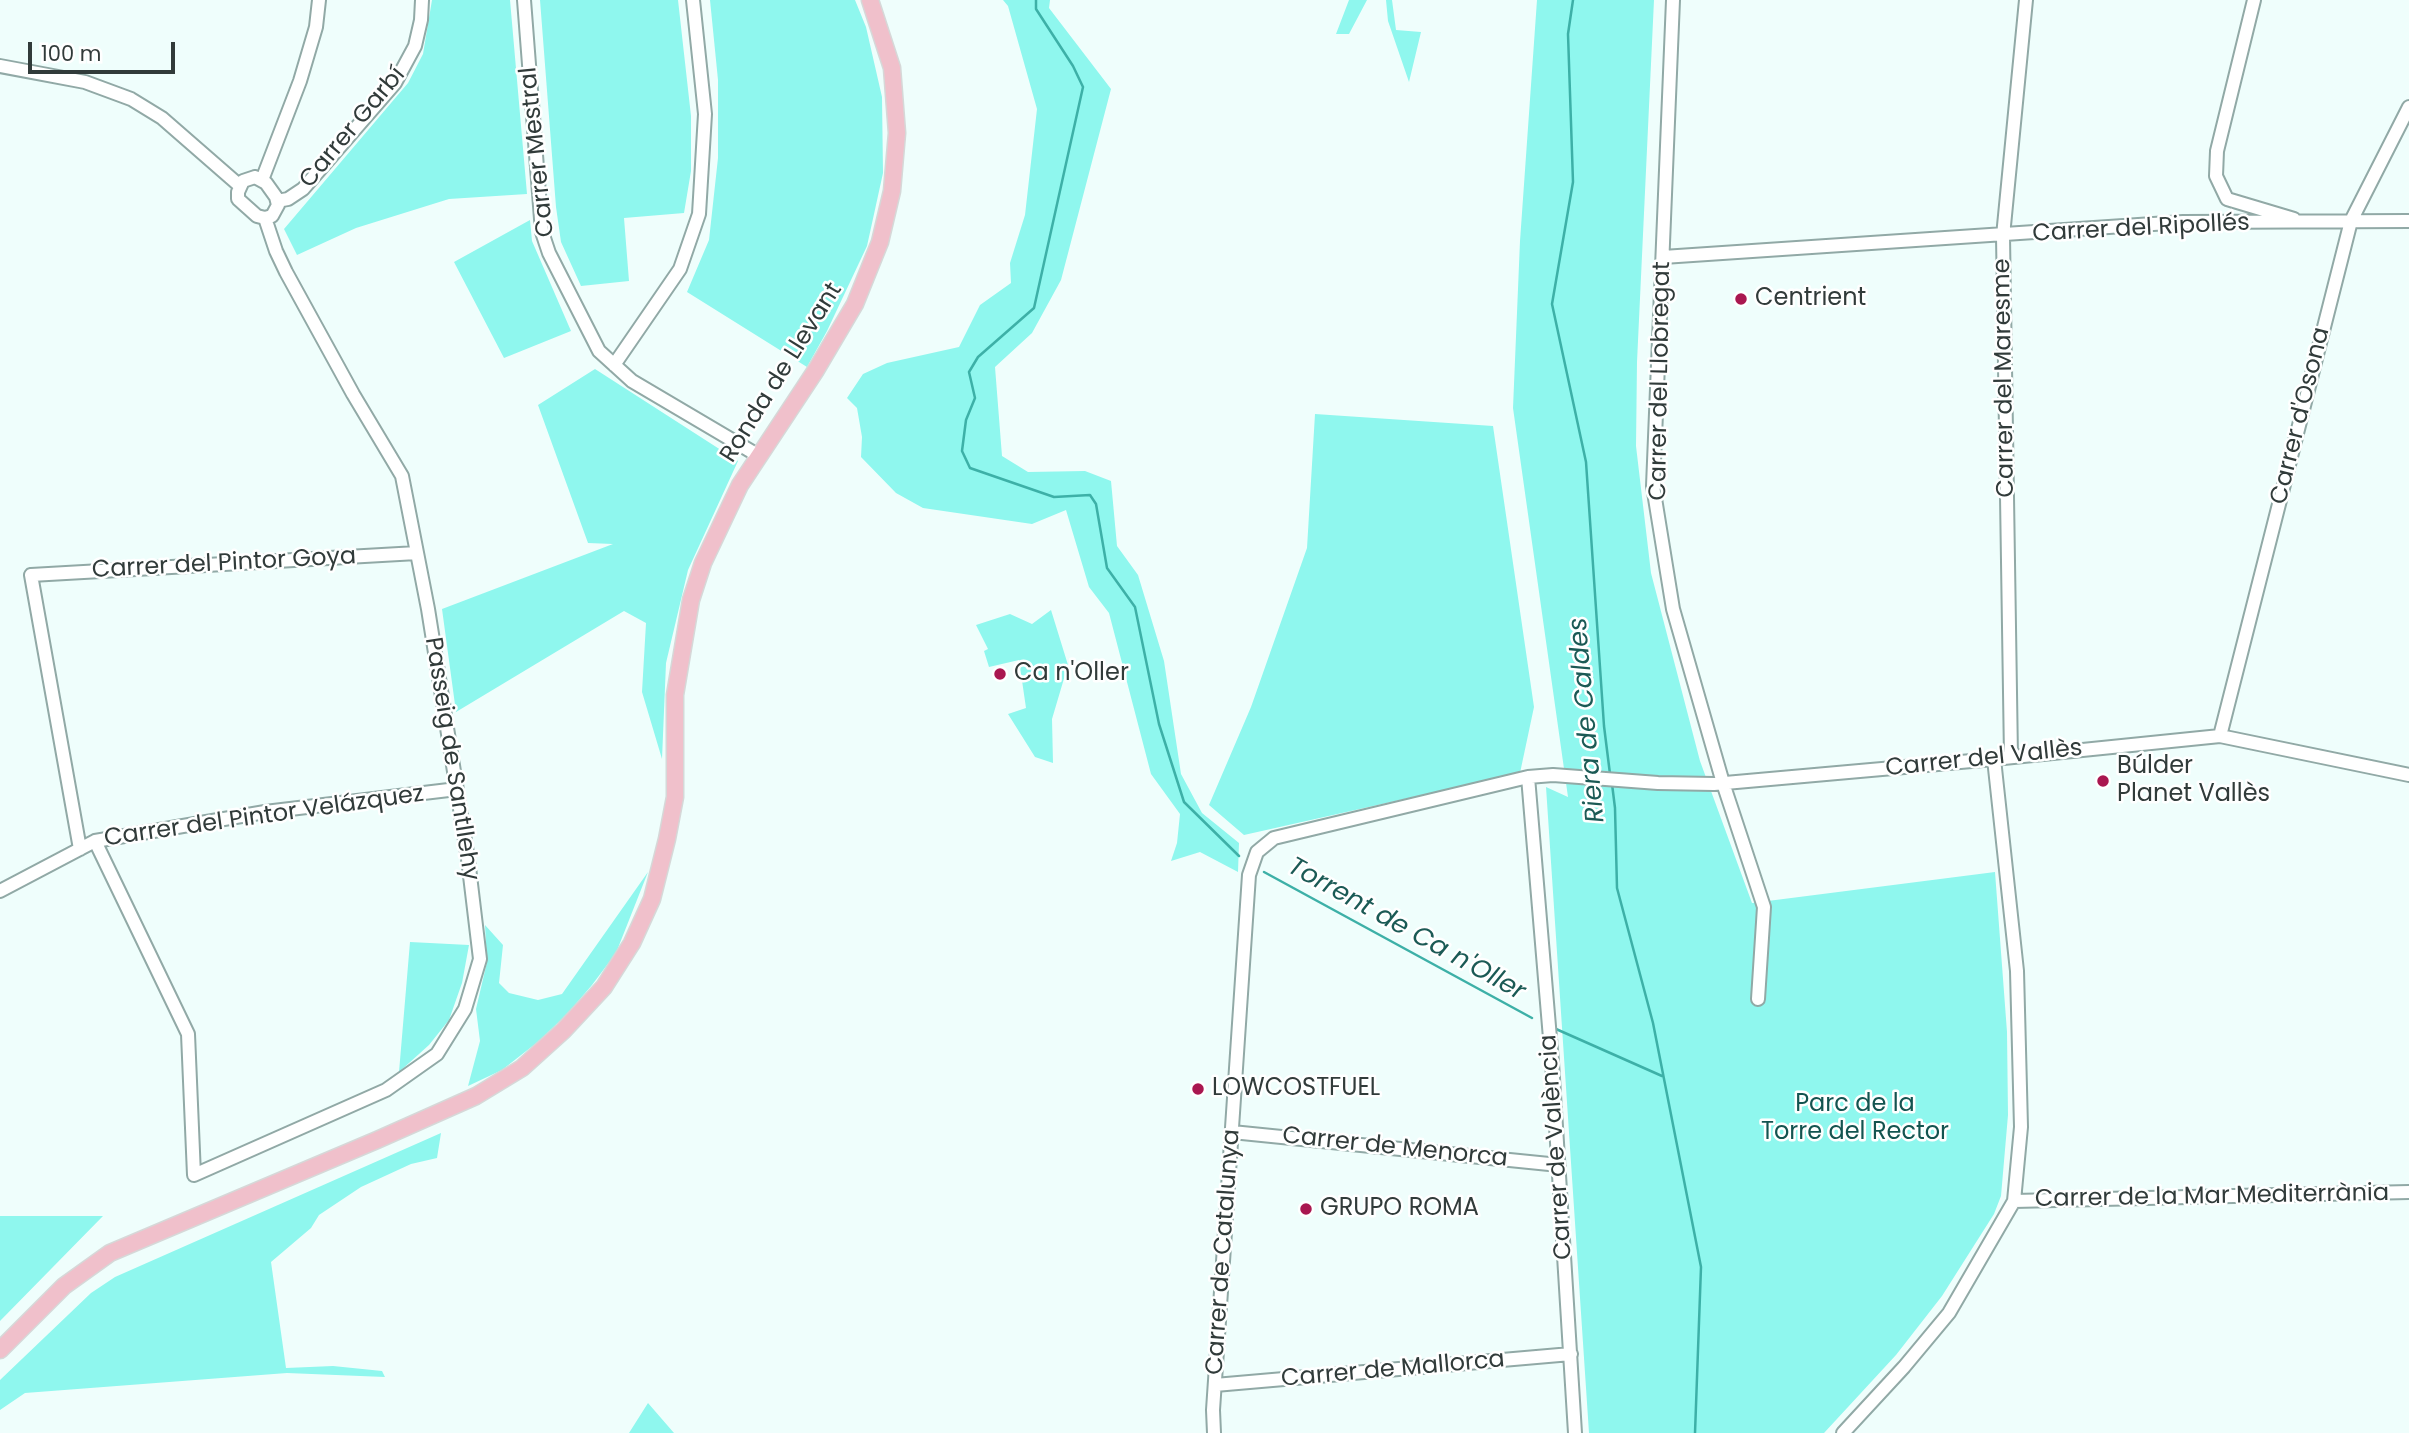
<!DOCTYPE html>
<meta charset="utf-8">
<style>
body{margin:0}
#map{position:relative;width:2409px;height:1433px;overflow:hidden;background:#effefc;font-family:Poppins,sans-serif}
canvas{display:block}
.scale{position:absolute;left:28px;top:42px;width:147px;height:32px;box-sizing:border-box;border:4px solid #313b3a;border-top:0;padding-left:9px;font-size:21px;line-height:24px;white-space:nowrap;color:#313b3a;-webkit-text-stroke:5px #fff;paint-order:stroke}
</style>
<div id="map">
<canvas width="2409" height="1433"></canvas>
<div class="scale">100 m</div>
</div>
<script>
const context = document.querySelector('canvas').getContext('2d');
context.lineJoin = 'round';
function fill(path, color) { context.fillStyle = color; context.fill(path, 'evenodd'); }
const shape = rows => new Path2D(rows.map(r => 'M' + r).join(''));
function trace(path, color, width, dash) { context.strokeStyle = color; context.lineWidth = width; context.lineCap = dash ? 'butt' : 'round'; context.setLineDash(dash || []); context.stroke(path); }
function write(font, color, halo, rows, align = 'center') {
  context.font = font + ' Poppins,sans-serif'; context.lineWidth = 5; context.setLineDash([]); context.textBaseline = 'middle'; context.strokeStyle = halo; context.fillStyle = color; for (const [text, x, y, turn = 0] of rows) {
    context.save(); context.translate(x, y); context.rotate((+turn || 0) * Math.PI / 180); context.textAlign = isNaN(turn) ? turn : align; if (halo) context.strokeText(text, 0, 0); context.fillText(text, 0, 0); context.restore();
  }
}
fill(shape([
 [432,0,510,0,527,194,449,199,356,228,297,255,284,229,408,83,423,54],
 [540,0,678,0,691,116,691,171,684,213,624,218,629,281,581,286,561,242,556,207],
 [710,0,855,0,866,27,882,97,883,173,867,246,827,331,807,367,687,292,709,240,718,158,718,80],
 [1003,0,1050,0,1049,8,1111,89,1061,280,1032,333,995,367,1002,456,1028,472,1085,471,1111,481,1117,546,1138,575,1164,661,1181,774,1202,813,1239,843,1238,872,1200,852,1171,861,1177,843,1180,814,1151,774,1109,613,1089,587,1066,510,1032,524,923,508,896,493,861,457,862,437,857,408,847,398,863,374,887,363,959,347,980,305,1011,283,1010,263,1025,215,1037,109,1008,6],
 [1349,0,1367,0,1349,34,1336,34],
 [1386,0,1392,0,1396,30,1421,32,1409,82,1388,21],
 [1537,0,1654,0,1637,362,1636,446,1651,573,1700,761,1752,903,1995,872,2007,1032,2008,1115,2001,1196,1994,1214,1942,1296,1896,1355,1824,1433,1589,1433,1546,787,1568,797,1513,408,1520,241],
 [530,220,532,241,571,331,504,358,454,262],
 [595,369,738,461,688,570,666,663,662,759,642,692,646,623,624,611,456,712,442,609,613,544,588,543,538,405],
 [1315,414,1493,426,1534,707,1520,773,1244,835,1209,805,1251,707,1307,548],
 [1051,610,1068,665,1052,719,1053,763,1035,757,1008,714,1026,708,1019,660,989,667,984,651,988,649,976,625,1010,614,1032,624],
 [648,872,616,953,592,985,568,1013,539,1041,502,1070,468,1086,480,1041,476,1009,487,962,485,925,503,945,499,983,509,993,538,1000,562,994],
 [410,942,469,945,462,983,449,1020,429,1045,399,1072],
 [441,1133,437,1158,411,1164,361,1187,319,1215,311,1228,271,1262,286,1368,333,1366,382,1371,385,1377,287,1373,25,1393,0,1410,0,1380,91,1293,115,1277],
 [0,1216,103,1216,0,1321],
 [648,1403,674,1433,629,1433]
]), '#8ff7ee');
trace(shape([
 [1036,0,1036,9,1073,66,1083,87,1034,308,978,357,969,372,975,398,966,420,962,451,970,468,1054,497,1090,495,1096,504,1107,568,1135,607,1159,724,1184,802,1239,856],
 [1573,0,1568,34,1573,182,1552,304,1586,462,1604,726,1610,774],
 [1612,784,1615,808,1617,888,1653,1023,1701,1267,1695,1433],
 [1264,872,1532,1018],
 [1556,1029,1662,1076]
]), '#3db0a7', 2.5);
const minor = shape([
 [524,0,542,232,549,253,599,351,632,381,759,456],
 [1673,0,1653,486,1673,609,1723,783,1764,907,1758,999],
 [2254,0,2217,151,2216,176,2227,199,2294,219],
 [0,66,85,82,131,99,162,118,240,186],
 [255,177,266,183,276,197,278,205,272,216,265,218,257,216,238,199,238,192,243,181,255,177],
 [262,180,300,81,316,27,319,0],
 [277,201,288,199,303,189,395,83,415,46,421,20,422,0],
 [1663,257,2183,222,2409,221],
 [614,365,680,269,699,214,705,114,693,0],
 [2220,736,2351,221,2409,107],
 [2011,757,2003,236,2026,0],
 [1528,777,1552,1062,1575,1433],
 [95,841,188,1034,194,1175,386,1090,437,1054,465,1009,480,959,468,859,428,609,402,476,353,394,286,272,276,251,265,218],
 [80,849,31,575,417,553],
 [0,891,95,841,265,812,457,789],
 [1232,1132,1559,1165],
 [2014,1201,2409,1192],
 [1215,1385,1571,1354],
 [1214,1433,1213,1410,1249,875,1257,852,1274,838,1528,777,1553,775,1658,783,1714,784,1994,759,2220,736,2409,775],
 [1843,1433,1904,1367,1949,1313,2014,1201,2021,1127,2017,971,1994,759]
]);
const major = shape([
 [0,1350,64,1286,110,1253,377,1140,476,1096,522,1068,563,1031,604,987,632,943,652,899,667,839,675,797,675,695,691,600,703,563,740,485,816,370,855,304,880,242,892,191,897,133,892,68,870,0]
]);
trace(minor, '#91a9a6', 16);
trace(major, '#d6d8d8', 19);
trace(minor, '#fff', 12);
trace(major, '#f0c0cb', 16);
for (const [x, y, r, color] of [
 [1741,299,7,"#a91750"],
 [1000,674,7,"#a91750"],
 [2103,781,7,"#a91750"],
 [1198,1089,7,"#a91750"],
 [1306,1209,7,"#a91750"]
]) { const dot = new Path2D(); dot.arc(x, y, r, 0, 2 * Math.PI); context.fillStyle = color; context.fill(dot); trace(dot, '#fff', 2.5); }
write('24px', '#313b3a', '#fff', [
 ["Carrer Garbí",353,128,-50],
 ["Carrer Mestral",538,152,-96],
 ["Carrer del Ripollés",2141,229,-3],
 ["Ronda de Llevant",782,373,-58],
 ["Carrer del Maresme",2005,378,-91],
 ["Carrer del Llobregat",1661,381,-89],
 ["Carrer d'Osona",2301,416,-76],
 ["Carrer del Pintor Goya",224,564,-3],
 ["Passeig de Santllehy",451,759,81],
 ["Carrer del Vallès",1984,759,-6],
 ["Carrer del Pintor Velázquez",264,817,-8],
 ["Carrer de València",1557,1147,-94],
 ["Carrer de Menorca",1395,1148,6],
 ["Carrer de la Mar Mediterrània",2212,1197,-1],
 ["Carrer de Catalunya",1224,1252,-86],
 ["Carrer de Mallorca",1393,1370,-5]
]);
write('24px', '#313b3a', '#fff', [
 ["Centrient",1755,299],
 ["Ca n'Oller",1014,674],
 ["Búlder",2117,767],
 ["Planet Vallès",2117,795],
 ["LOWCOSTFUEL",1212,1089],
 ["GRUPO ROMA",1320,1209]
], 'left');
write('24px', '#135450', '#fff', [
 ["Parc de la",1855,1105],
 ["Torre del Rector",1855,1133]
]);
write('italic 26px', '#1b5a55', '#fff', [
 ["Riera de Caldes",1588,720,-95],
 ["Torrent de Ca n'Oller",1406,930,29]
]);
</script>
